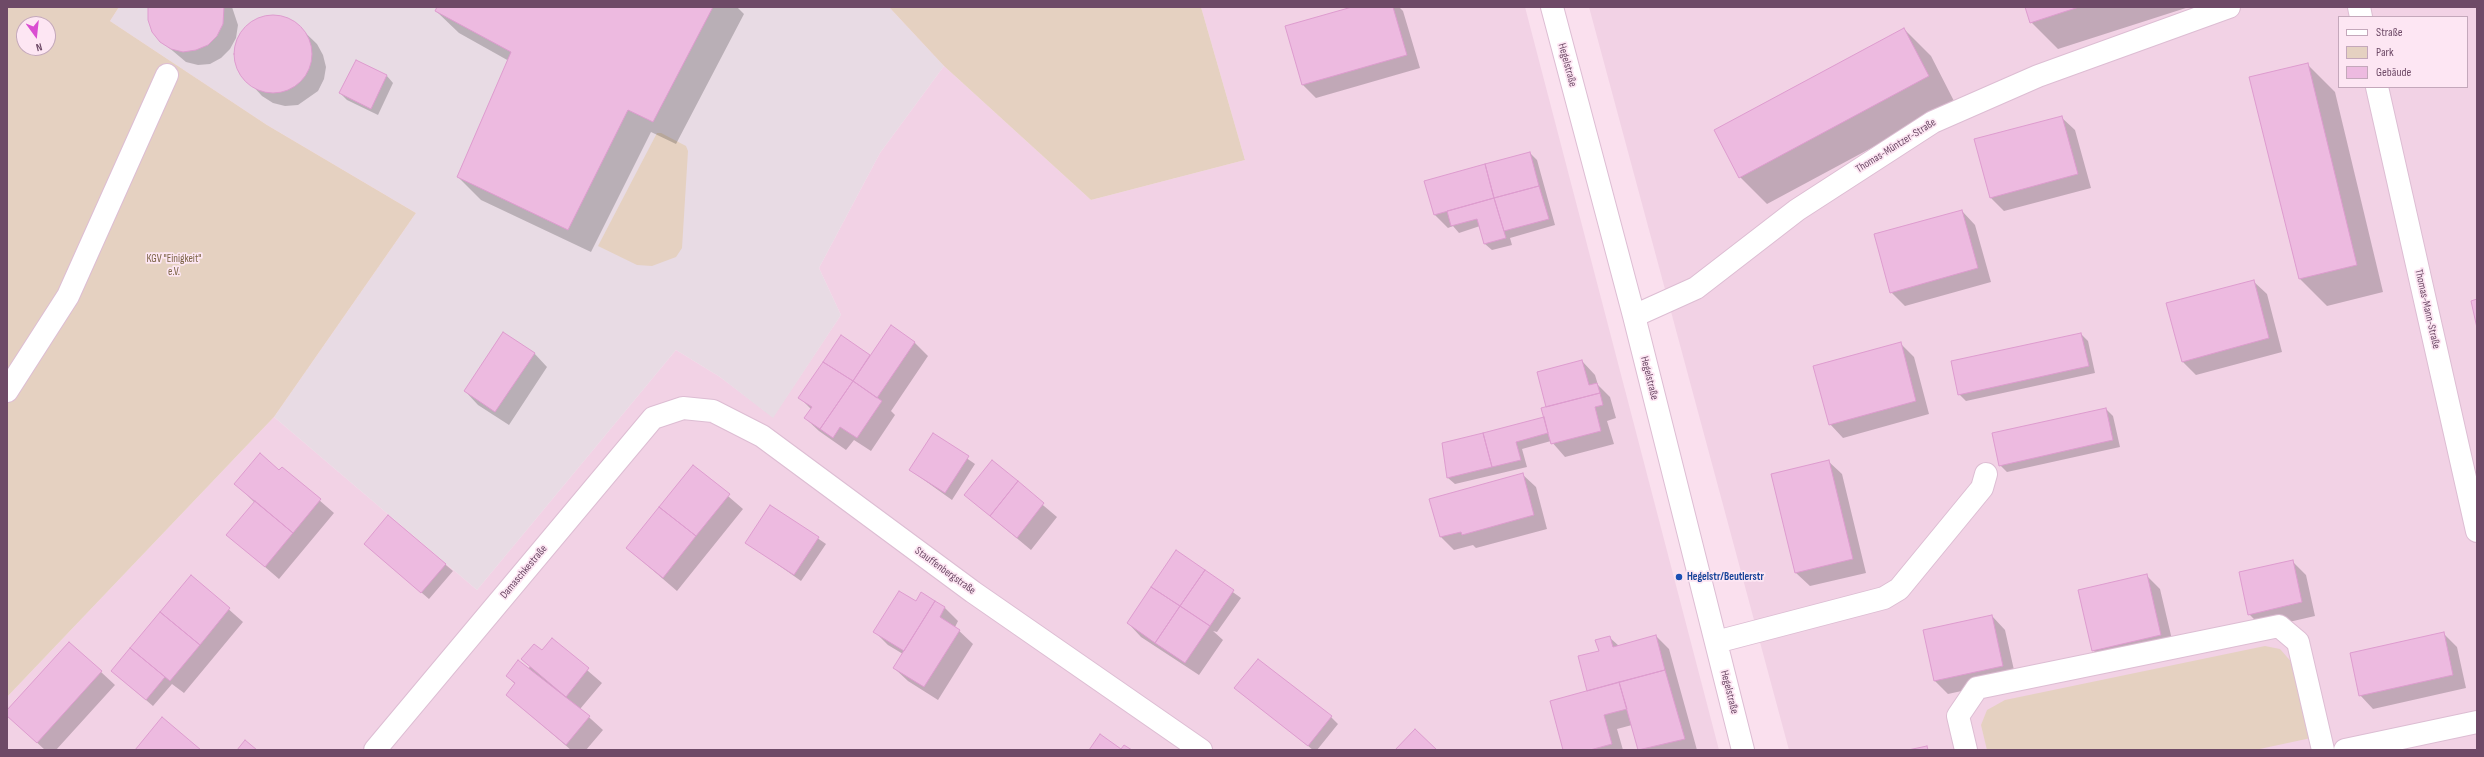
<!DOCTYPE html>
<meta charset="utf-8">
<style>
body{margin:0}
#map{position:relative;width:2484px;height:757px;overflow:hidden;background:#fae0ee;font-family:"Sofia Sans Condensed",sans-serif}
canvas{display:block}
.frame{position:absolute;inset:0;border:8px solid #6e4a67;pointer-events:none}
.legend{position:absolute;left:2338px;top:16px;width:130px;height:72px;box-sizing:border-box;background:#fde6f3;border:1px solid #c4a8bb;margin:0;padding:5px 7px;list-style:none;font-size:12px;color:#6e4a67}
.legend li{display:flex;align-items:center;gap:8px;height:20px}
.legend b{width:20px;border:1px solid #c4a8bb}
.north{position:absolute;left:16px;top:16px;width:40px;height:40px;box-sizing:border-box;background:#fde6f3;border:1px solid #c4a8bb;border-radius:50%;rotate:165deg;font-size:11px;font-weight:700;line-height:16px;text-align:center;color:#6e4a67}
.north::after{content:'';display:block;margin:auto;width:14px;height:18px;background:#da4ed1;clip-path:polygon(50% 0,100% 100%,50% 72%,0 100%)}
</style>
<div id="map">
<canvas width="2484" height="757"></canvas>
<div class="frame"></div>
<ul class="legend">
<li><b style="height:5px;background:#fff"></b>Straße</li>
<li><b style="height:11px;background:#e5d1c1"></b>Park</li>
<li><b style="height:11px;background:#edbae0"></b>Gebäude</li>
</ul>
<div class="north">N</div>
</div>
<script>
const context = document.querySelector('canvas').getContext('2d');
context.lineJoin = 'round';
function fill(path, color) { context.fillStyle = color; context.fill(path, 'evenodd'); }
const shape = rows => new Path2D(rows.map(r => 'M' + r).join(''));
function trace(path, color, width, dash) { context.strokeStyle = color; context.lineWidth = width; context.lineCap = dash ? 'butt' : 'round'; context.setLineDash(dash || []); context.stroke(path); }
function write(font, color, halo, rows, align = 'center') {
  context.font = font + ' "Sofia Sans Condensed",sans-serif'; context.lineWidth = 3.5; context.setLineDash([]); context.textBaseline = 'middle'; context.strokeStyle = halo; context.fillStyle = color; for (const [text, x, y, turn = 0] of rows) {
    context.save(); context.translate(x, y); context.rotate((+turn || 0) * Math.PI / 180); context.textAlign = isNaN(turn) ? turn : align; if (halo) context.strokeText(text, 0, 0); context.fillText(text, 0, 0); context.restore();
  }
}
fill(shape([
 [1201,7,1525,7,1719,750,7,750,7,697,274,417,477,590,676,350,720,377,773,417,841,315,819,268,880,153,944,66,1091,200,1245,160],
 [1589,7,2477,7,2477,750,1789,750],
 [2339,17,2467,17,2467,87,2339,87]
]), '#f2d2e5');
fill(shape([
 [119,7,889,7,944,66,880,153,819,268,841,315,773,418,720,377,676,350,477,590,274,417,416,213,267,125,110,21]
]), '#e8dbe4');
fill(shape([
 [7,7,119,7,110,21,267,125,416,213,274,417,7,697],
 [24,24,48,24,48,48,24,48],
 [889,7,1201,7,1245,160,1091,200,944,66],
 [657,133,661,133,686,146,688,151,682,248,676,257,652,266,637,265,598,246],
 [2265,646,2280,649,2294,665,2311,738,2255,750,1987,750,1981,725,1987,710,2005,700]
]), '#e5d1c1');
fill(shape([
 [149,7,232,7,238,25,236,38,230,49,221,58,210,64,198,65,186,62,161,41],
 [438,7,737,7,744,14,676,144,651,132,591,252,481,200,458,177,509,61,459,33,436,11],
 [1356,7,1399,7,1403,11,1420,68,1316,98,1303,85],
 [2026,7,2189,7,2058,49,2031,22],
 [269,16,282,17,294,22,317,44,323,55,326,67,324,79,318,91,298,105,285,106,273,103,262,96,241,73,236,61,236,49,239,37,247,27,257,19],
 [1904,29,1931,56,1955,103,1767,204,1740,177],
 [357,61,387,76,393,83,378,115,347,100,340,93],
 [2308,65,2335,92,2383,292,2327,306,2300,279],
 [2061,117,2075,130,2091,188,2004,211,1991,198,1975,140],
 [1530,153,1537,160,1555,225,1510,238,1512,245,1492,250,1485,244,1480,226,1459,233,1453,226,1448,228,1434,214],
 [1962,211,1975,225,1991,282,1905,306,1891,292],
 [2253,281,2267,294,2282,352,2196,375,2183,362],
 [891,327,915,343,928,356,891,411,895,415,871,451,854,440,846,450,819,431,805,418,811,409,800,398,841,337,871,357],
 [2081,334,2088,341,2095,373,1966,401,1959,394],
 [1900,343,1914,357,1929,414,1843,438,1830,424],
 [534,353,547,367,509,425,478,405,465,391],
 [1582,361,1595,375,1598,385,1610,397,1616,418,1607,421,1614,444,1565,457,1551,441,1522,449,1527,467,1455,484,1448,478,1545,417,1547,408],
 [2106,409,2113,416,2120,447,2007,472,2000,465],
 [933,435,975,464,952,500,910,470],
 [1828,461,1842,474,1866,573,1810,586,1796,573,1772,474],
 [992,462,1057,517,1031,550,965,495],
 [693,466,743,509,677,591,627,548],
 [282,468,334,513,279,579,228,535,255,503,236,484],
 [1522,474,1536,487,1547,529,1476,548,1473,545,1454,550,1441,537],
 [771,506,826,544,801,581,747,543],
 [388,516,453,571,429,599,372,550],
 [1176,551,1241,598,1217,632,1213,631,1223,640,1199,675,1141,637,1128,623],
 [2292,561,2306,575,2315,616,2263,628,2249,614],
 [191,576,243,622,184,693,172,684,153,706,112,671],
 [2147,576,2160,589,2174,648,2107,664,2093,650],
 [916,603,945,608,958,621,955,627,973,644,938,700,908,681,894,668,903,654,888,645,875,632],
 [1992,616,2005,630,2016,679,1948,694,1934,680],
 [2443,633,2457,647,2466,688,2373,709,2360,695],
 [1656,636,1669,649,1697,750,1639,750,1632,725,1617,729,1623,750,1564,750,1609,637,1619,646],
 [552,640,602,683,580,709,603,730,586,750,571,750,507,695,515,684,507,676,528,669],
 [101,672,115,685,56,750,45,750,7,715,7,712],
 [1236,688,1331,717,1338,724,1317,750,1313,750]
]), '#0003');
const building = shape([
 [224,7,223,24,217,36,208,45,196,50,183,52,171,49,160,42,152,32,148,20,148,7,224,7],
 [437,7,713,7,653,122,628,110,568,230,457,177,511,52,435,11,437,7],
 [1352,7,1393,7,1407,55,1302,85,1285,26,1352,7],
 [2025,7,2079,7,2030,23,2025,7],
 '234 54a39 39 0 1 1 78 0a39 39 0 1 1-78 0Z',
 [1904,28,1929,76,1739,178,1714,130,1904,28],
 [356,60,387,75,371,109,339,93,356,60],
 [2308,63,2357,265,2299,279,2249,77,2308,63],
 [2062,116,2078,174,1990,198,1974,139,2062,116],
 [1530,152,1539,186,1494,198,1485,164,1530,152],
 [1485,164,1494,198,1434,215,1424,181,1485,164],
 [1539,186,1549,219,1504,231,1494,198,1539,186],
 [1494,198,1506,238,1484,244,1477,219,1451,226,1447,211,1494,198],
 [1962,210,1978,268,1890,293,1874,234,1962,210],
 [2254,280,2269,338,2182,362,2166,303,2254,280],
 [2477,299,2477,328,2471,301,2477,299],
 [891,325,915,342,877,398,853,381,891,325],
 [503,332,535,353,495,412,464,391,503,332],
 [2081,333,2089,366,1958,395,1951,361,2081,333],
 [841,335,870,355,853,381,823,362,841,335],
 [1901,342,1916,401,1829,425,1813,366,1901,342],
 [1582,360,1589,385,1597,383,1600,393,1546,407,1537,372,1582,360],
 [823,362,853,381,820,429,804,418,812,407,798,398,823,362],
 [853,381,882,401,857,438,840,427,833,438,820,429,853,381],
 [1600,393,1603,405,1595,407,1601,431,1551,444,1541,408,1600,393],
 [2106,408,2113,440,1999,466,1992,433,2106,408],
 [1544,417,1548,433,1516,442,1521,460,1492,467,1483,433,1544,417],
 [933,433,969,456,945,493,909,470,933,433],
 [1483,433,1492,467,1447,478,1442,443,1483,433],
 [260,453,279,470,282,467,321,499,293,533,234,484,260,453],
 [992,460,1018,481,990,516,964,495,992,460],
 [1829,460,1853,559,1795,573,1771,474,1829,460],
 [693,465,730,494,696,536,659,507,693,465],
 [1523,473,1534,515,1462,535,1461,532,1440,537,1429,499,1523,473],
 [1018,481,1044,503,1017,538,990,516,1018,481],
 [255,501,293,533,265,567,226,535,255,501],
 [770,505,819,537,794,575,745,543,770,505],
 [659,507,696,536,663,578,626,548,659,507],
 [388,515,446,564,421,593,364,544,388,515],
 [1176,550,1205,570,1180,606,1151,587,1176,550],
 [2293,560,2302,602,2248,615,2239,572,2293,560],
 [1205,570,1234,590,1210,626,1180,606,1205,570],
 [2147,574,2161,635,2092,651,2078,590,2147,574],
 [191,575,230,608,200,645,160,612,191,575],
 [1151,587,1180,606,1155,643,1127,623,1151,587],
 [899,591,916,601,921,592,935,601,904,651,873,632,899,591],
 [935,601,945,607,940,617,960,630,924,687,893,668,935,601],
 [1180,606,1210,626,1185,663,1155,643,1180,606],
 [160,612,200,645,170,681,130,648,160,612],
 [1992,615,2003,666,1934,681,1923,630,1992,615],
 [2444,632,2453,675,2359,696,2350,653,2444,632],
 [1656,635,1665,670,1587,691,1578,656,1599,651,1595,640,1610,636,1613,647,1656,635],
 [552,638,589,668,566,697,521,659,534,644,542,650,552,638],
 [69,642,102,671,37,743,7,716,7,710,69,642],
 [130,648,165,677,146,700,111,671,130,648],
 [1258,659,1332,716,1308,746,1234,688,1258,659],
 [518,660,590,716,566,745,506,695,515,683,506,676,518,660],
 [1665,670,1685,739,1638,750,1619,682,1665,670],
 [1619,682,1627,709,1604,715,1612,744,1590,750,1563,750,1550,701,1619,682],
 [162,717,201,750,135,750,162,717],
 [1415,729,1437,750,1395,750,1415,729],
 [1100,734,1121,749,1124,745,1132,750,1089,750,1100,734],
 [245,740,257,750,237,750,245,740],
 [1927,746,1928,750,1908,750,1927,746]
]);
fill(building, '#edbae0');
trace(building, '#de9ccf', 1);
const minor = shape([
 [1552,7,1634,316,1743,750],
 [2359,7,2361,17],
 [2377,87,2477,531],
 [1634,316,1696,288,1797,210,1933,122,2038,76,2229,7],
 [7,391,68,296,167,75],
 [1716,642,1884,598,1899,589,1982,488,1986,474],
 [375,750,653,418,683,408,713,411,762,436,973,592,1201,750],
 [1966,750,1958,716,1977,688,2279,626,2298,642,2323,750],
 [2345,750,2477,722]
]);
trace(minor, '#ddbdd3', 24);
trace(minor, '#fff', 22);
for (const [x, y, r, color] of [
 [1679,577,4,"#1a4fb4"]
]) { const dot = new Path2D(); dot.arc(x, y, r, 0, 2 * Math.PI); context.fillStyle = color; context.fill(dot); trace(dot, '#fde6f3', 1.5); }
write('11px', '#6e4a67', '#fde6f3', [
 ["Hegelstraße",1567,65,75],
 ["Thomas-Müntzer-Straße",1896,146,-32],
 ["Thomas-Mann-Straße",2427,309,77],
 ["Hegelstraße",1649,378,76],
 ["Stauffenbergstraße",945,571,36],
 ["Damaschkestraße",524,572,-50],
 ["Hegelstraße",1729,692,76]
]);
write('11px', '#7e6649', '#fde6f3', [
 ["KGV \"Einigkeit\"",174,259],
 ["e.V.",174,272]
]);
write('bold 11px', '#164399', '#fde6f3', [
 ["Hegelstr/Beutlerstr",1687,577]
], 'left');
</script>
